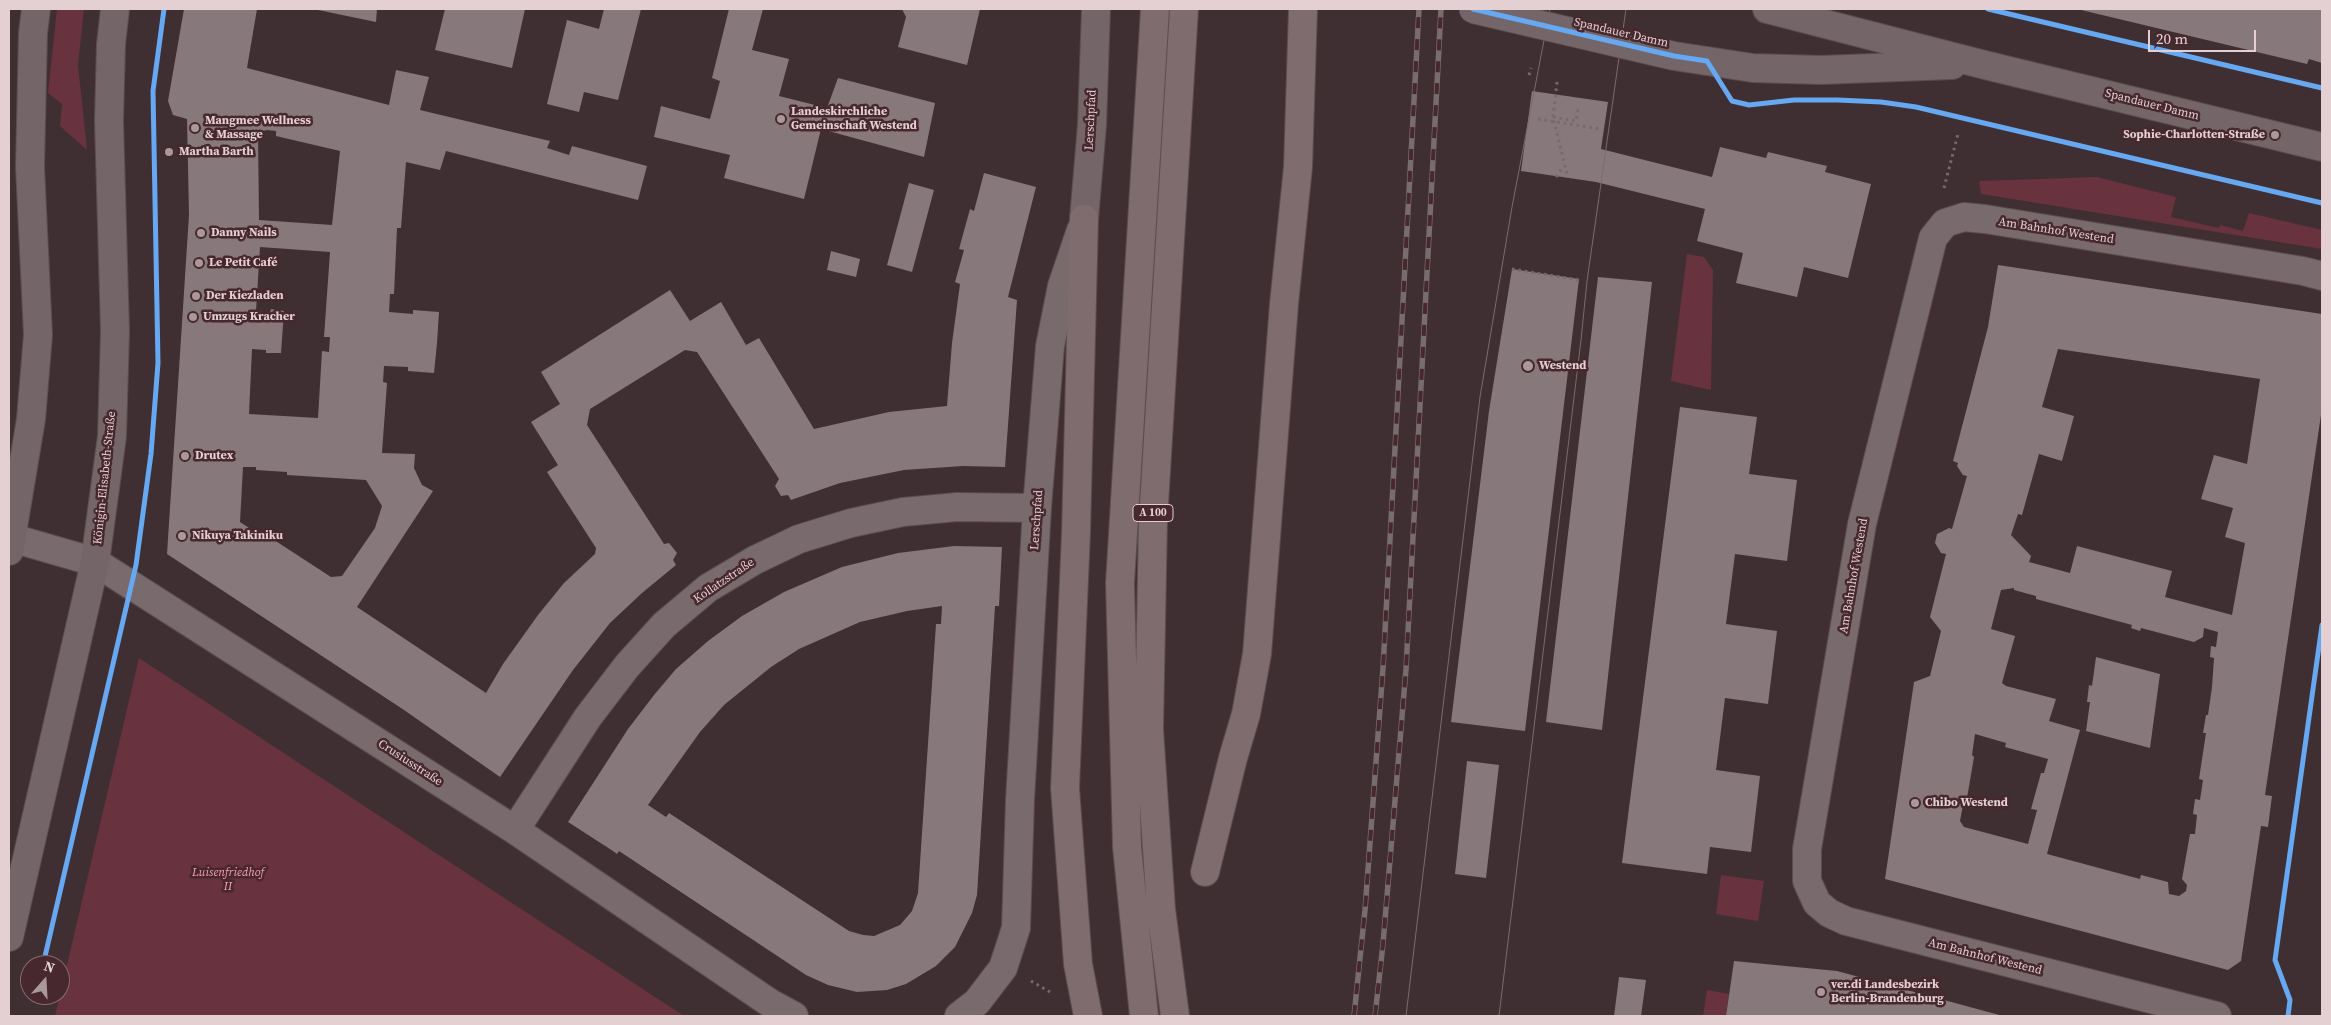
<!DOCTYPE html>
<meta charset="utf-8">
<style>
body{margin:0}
#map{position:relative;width:2331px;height:1025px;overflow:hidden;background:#3f2f32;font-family:"Source Serif 4",serif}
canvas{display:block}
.frame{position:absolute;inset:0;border:10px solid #e4d0d3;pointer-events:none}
.north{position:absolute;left:20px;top:955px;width:50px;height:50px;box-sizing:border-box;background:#46282e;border:1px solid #856b70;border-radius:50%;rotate:19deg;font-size:14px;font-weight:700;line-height:20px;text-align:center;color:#e4d0d3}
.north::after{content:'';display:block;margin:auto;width:18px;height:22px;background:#aa989b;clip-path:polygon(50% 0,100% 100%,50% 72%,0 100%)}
.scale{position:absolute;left:2148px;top:30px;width:108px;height:22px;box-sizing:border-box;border:2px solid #e4d0d3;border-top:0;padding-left:6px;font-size:15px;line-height:18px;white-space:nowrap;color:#e4d0d3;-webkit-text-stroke:4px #46282e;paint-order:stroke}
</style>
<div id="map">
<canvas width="2331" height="1025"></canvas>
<div class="frame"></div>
<div class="north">N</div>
<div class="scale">20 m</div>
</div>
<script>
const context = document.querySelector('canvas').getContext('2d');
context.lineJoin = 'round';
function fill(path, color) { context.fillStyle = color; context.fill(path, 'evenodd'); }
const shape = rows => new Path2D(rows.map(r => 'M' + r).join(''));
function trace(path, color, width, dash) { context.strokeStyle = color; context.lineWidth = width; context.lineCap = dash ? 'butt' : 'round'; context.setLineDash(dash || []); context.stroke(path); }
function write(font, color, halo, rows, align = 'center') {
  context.font = font + ' "Source Serif 4",serif'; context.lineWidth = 5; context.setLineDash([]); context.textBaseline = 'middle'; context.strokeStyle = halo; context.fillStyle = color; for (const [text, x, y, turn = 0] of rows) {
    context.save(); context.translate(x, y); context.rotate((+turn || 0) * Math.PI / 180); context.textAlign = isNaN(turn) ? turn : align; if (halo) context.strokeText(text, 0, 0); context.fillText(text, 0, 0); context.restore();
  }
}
fill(shape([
 [57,9,84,9,78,65,87,150,60,126,62,104,48,93],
 [2097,177,2176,197,2171,217,2219,228,2220,225,2243,231,2249,213,2322,230,2322,249,1981,194,1979,181],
 [1687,254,1704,257,1713,270,1711,390,1671,381],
 [139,658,684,1016,55,1016],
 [1721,875,1764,881,1758,921,1716,914],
 [1707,990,1729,994,1726,1016,1703,1016]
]), '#69323f');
fill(shape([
 [184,9,257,9,247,68,389,105,396,70,429,77,420,110,550,141,547,148,569,155,572,146,647,166,638,200,446,151,440,170,406,162,401,228,397,228,394,294,390,294,389,312,413,314,413,310,439,312,437,343,434,373,408,371,408,367,384,366,383,382,387,383,382,453,415,454,414,468,422,485,433,491,357,607,486,693,503,664,538,615,564,583,595,554,596,548,547,472,558,465,531,422,560,404,541,372,670,290,690,321,721,302,746,345,759,338,814,429,889,412,947,406,952,343,960,284,955,282,964,250,959,249,970,209,974,211,984,173,1036,187,1008,297,1017,300,1005,467,963,466,904,470,840,483,791,500,788,495,781,496,775,486,779,479,697,352,685,350,590,409,587,425,664,544,669,543,677,553,673,560,676,565,642,593,610,623,573,670,500,777,404,710,167,554,189,215,187,119,173,115,168,101],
 [267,130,276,131,276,136,340,151,332,225,259,220,258,132],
 [260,247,330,252,324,337,330,337,329,352,322,351,318,418,249,414,252,349,266,350,266,353,281,353,284,311,271,309,270,313,256,311],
 [243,467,256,467,256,470,287,472,287,475,366,480,382,506,375,528,342,576,331,577,268,536,266,539,240,522],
 [318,9,377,9,376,22,318,10],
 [445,9,525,9,512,68,435,50],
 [604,9,641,9,618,100,584,92,579,112,547,104,567,20,599,29],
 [729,9,763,9,752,50,789,59,779,96,827,108,838,78,935,103,924,157,821,129,804,199,724,178,730,155,654,137,661,106,710,119,720,81,712,78],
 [902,9,980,9,967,65,898,47,906,17],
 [2077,9,2315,9,2322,10,2322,63,2309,59,2307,64],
 [1532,91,1608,102,1601,149,1712,177,1720,147,1766,158,1768,152,1827,166,1825,172,1871,184,1848,278,1804,267,1797,297,1736,283,1743,253,1697,241,1705,209,1596,182,1521,171],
 [909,183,934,190,912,272,887,265],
 [831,251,860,259,856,277,827,270],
 [1998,265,2322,314,2322,408,2265,795,2272,796,2268,827,2261,826,2241,961,2228,970,1885,879,1914,682,1930,676,1941,631,1930,617,1946,554,1941,553,1935,543,1937,534,1949,528,1952,529,1967,476,1963,475,1957,466,1958,463,1953,461,1988,327],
 [2058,349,2260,379,2247,464,2214,455,2201,499,2233,508,2225,537,2245,543,2232,615,2165,597,2172,571,2077,546,2070,573,2029,562,2031,556,2011,535,2018,514,2022,515,2039,454,2062,461,2074,416,2042,407],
 [2014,588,2014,590,2036,596,2036,599,2132,625,2131,628,2140,631,2141,628,2194,642,2203,637,2204,628,2218,632,2216,647,2211,646,2210,657,2214,658,2212,687,2208,715,2206,715,2203,733,2206,733,2199,779,2203,780,2200,800,2195,799,2193,814,2197,815,2195,834,2190,834,2182,879,2187,885,2186,891,2179,896,2169,894,2168,882,2141,875,2140,879,2047,854,2080,730,2049,721,2056,699,2006,686,2002,683,2015,636,1991,629,2001,590],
 [1975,734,2006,743,2005,747,2048,759,2044,773,2041,773,2031,809,2037,810,2028,844,1964,827,1960,821,1963,805,1966,804,1974,757,1972,755],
 [1512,269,1579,279,1525,731,1451,722,1489,411],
 [1598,277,1652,282,1602,730,1546,722],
 [1680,407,1757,417,1749,474,1797,480,1787,561,1735,554,1726,624,1777,631,1768,704,1725,698,1716,770,1760,776,1751,852,1710,847,1707,874,1622,863],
 [954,546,1002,547,999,606,995,606,977,895,972,913,955,947,936,966,906,984,887,990,857,992,828,985,806,975,619,851,617,854,613,851,568,822,628,729,654,695,676,669,708,641,742,616,784,592,842,567,898,553],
 [942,606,941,624,936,624,918,893,912,911,900,925,874,936,863,935,849,931,669,813,666,817,648,805,700,732,724,705,771,667,799,649,860,622,907,611],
 [2096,657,2160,674,2150,748,2086,731,2090,702,2087,702,2089,685,2092,686],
 [1467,761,1499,765,1486,878,1455,874],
 [1734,961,1837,971,2003,1016,1726,1016],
 [1619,977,1646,980,1641,1016,1614,1016]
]), '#87787b');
const street = shape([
 [12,538,95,562,515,830,770,1003,794,1016],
 [515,830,588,717,627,666,664,625,708,588,755,560,799,539,851,523,903,512,957,507,1037,508],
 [959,1016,977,1002,1003,968,1016,928,1020,800,1037,508,1050,346,1062,286,1081,230],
 [2217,1016,1846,921,1829,913,1817,903,1807,881,1807,849,1862,524,1933,238,1945,223,1964,217,1985,219,2303,271,2322,276]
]);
const secondary = shape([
 [1767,9,1981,64,2322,147],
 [1707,61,1753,68,1821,70,1952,65],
 [1084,219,1092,125,1096,9],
 [9,551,31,419,38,335,30,167,33,33,36,9],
 [9,937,95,562,112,436,115,331,109,121,111,44,115,9]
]);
const highway = shape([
 [1084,219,1076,533,1065,788,1078,964,1088,1016],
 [1205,872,1233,758,1246,714,1257,654,1284,304,1298,167,1303,9],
 [1144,1016,1127,847,1120,583,1155,9],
 [1175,1016,1161,909,1149,729,1153,521,1184,9]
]);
trace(street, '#5a4d4f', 30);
trace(secondary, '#5a4d4f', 30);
trace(highway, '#5a4d4f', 30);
trace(shape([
 [1529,75,1531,68],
 [1557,82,1553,117,1568,178],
 [1553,117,1576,121,1578,109],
 [1538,119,1600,129],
 [1556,177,1563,167],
 [1944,188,1958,134],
 [1512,269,1579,280],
 [1031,981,1050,992]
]), '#776a6e', 3, [2.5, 4]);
trace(street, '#786a6d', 28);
trace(secondary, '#746568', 28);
trace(highway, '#7e6c6f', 28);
trace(shape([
 [1406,1016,1480,397,1512,207,1550,9],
 [1499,1016,1581,340,1587,281,1626,9]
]), '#796c6e', 1);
const rail = shape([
 [1354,1016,1365,910,1383,668,1419,9],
 [1375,1016,1383,944,1406,669,1441,9]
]);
trace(rail, '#796c6e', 5.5);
trace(rail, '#46282e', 4, [11]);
const secondaryBridge = shape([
 [1473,9,1674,56,1707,61]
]);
trace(secondaryBridge, '#5a4d4f', 30, []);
trace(secondaryBridge, '#746568', 28);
trace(shape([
 [1473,9,1674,56,1707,61,1732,101,1749,105,1794,100,1838,100,1881,102,1916,107,2322,203],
 [1988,9,2322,88],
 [43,965,136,565,151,454,158,363,153,91,164,9],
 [2288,1016,2290,1000,2275,960,2322,625]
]), '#66a8f1', 5);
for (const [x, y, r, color] of [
 [781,119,5,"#aa989b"],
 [195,128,5,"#aa989b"],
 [2275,135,5,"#aa989b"],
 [169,152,5,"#aa989b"],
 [201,233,5,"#aa989b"],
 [199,263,5,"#aa989b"],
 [196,296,5,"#aa989b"],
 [193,317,5,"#aa989b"],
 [1528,366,6,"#aa989b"],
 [185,456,5,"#aa989b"],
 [182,536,5,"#aa989b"],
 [1915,803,5,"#aa989b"],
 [1821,992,5,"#aa989b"]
]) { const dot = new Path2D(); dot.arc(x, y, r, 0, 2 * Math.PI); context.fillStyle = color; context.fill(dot); trace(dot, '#46282e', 2); }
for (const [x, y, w] of [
 [1153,513,40]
]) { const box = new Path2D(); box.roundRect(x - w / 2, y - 8.5, w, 17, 4); context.fillStyle = '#46282e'; context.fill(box); trace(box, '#e4d0d3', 1); }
write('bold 11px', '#e4d0d3', null, [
 ["A 100",1153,513]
]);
write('12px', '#e4d0d3', '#46282e', [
 ["Spandauer Damm",1621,33,13],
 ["Spandauer Damm",2152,105,14],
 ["Lerschpfad",1091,120,-87],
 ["Am Bahnhof Westend",2056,231,9],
 ["Königin-Elisabeth-Straße",105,478,-84],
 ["Lerschpfad",1037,520,-86],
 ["Am Bahnhof Westend",1854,576,-80],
 ["Kollatzstraße",724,581,-34],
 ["Crusiusstraße",410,763,33],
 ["Am Bahnhof Westend",1985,957,14]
]);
write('bold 12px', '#e4d0d3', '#46282e', [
 ["Landeskirchliche",791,112],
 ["Gemeinschaft Westend",791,126],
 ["Mangmee Wellness",205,121],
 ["& Massage",205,135],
 ["Sophie-Charlotten-Straße",2265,135,"right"],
 ["Martha Barth",179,152],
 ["Danny Nails",211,233],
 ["Le Petit Café",209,263],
 ["Der Kiezladen",206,296],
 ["Umzugs Kracher",203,317],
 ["Westend",1539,366],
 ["Drutex",195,456],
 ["Nikuya Takiniku",192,536],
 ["Chibo Westend",1925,803],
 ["ver.di Landesbezirk",1831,985],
 ["Berlin-Brandenburg",1831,999]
], 'left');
write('italic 12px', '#ff9eb2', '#46282e', [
 ["Luisenfriedhof",228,873],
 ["II",228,887]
]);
</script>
